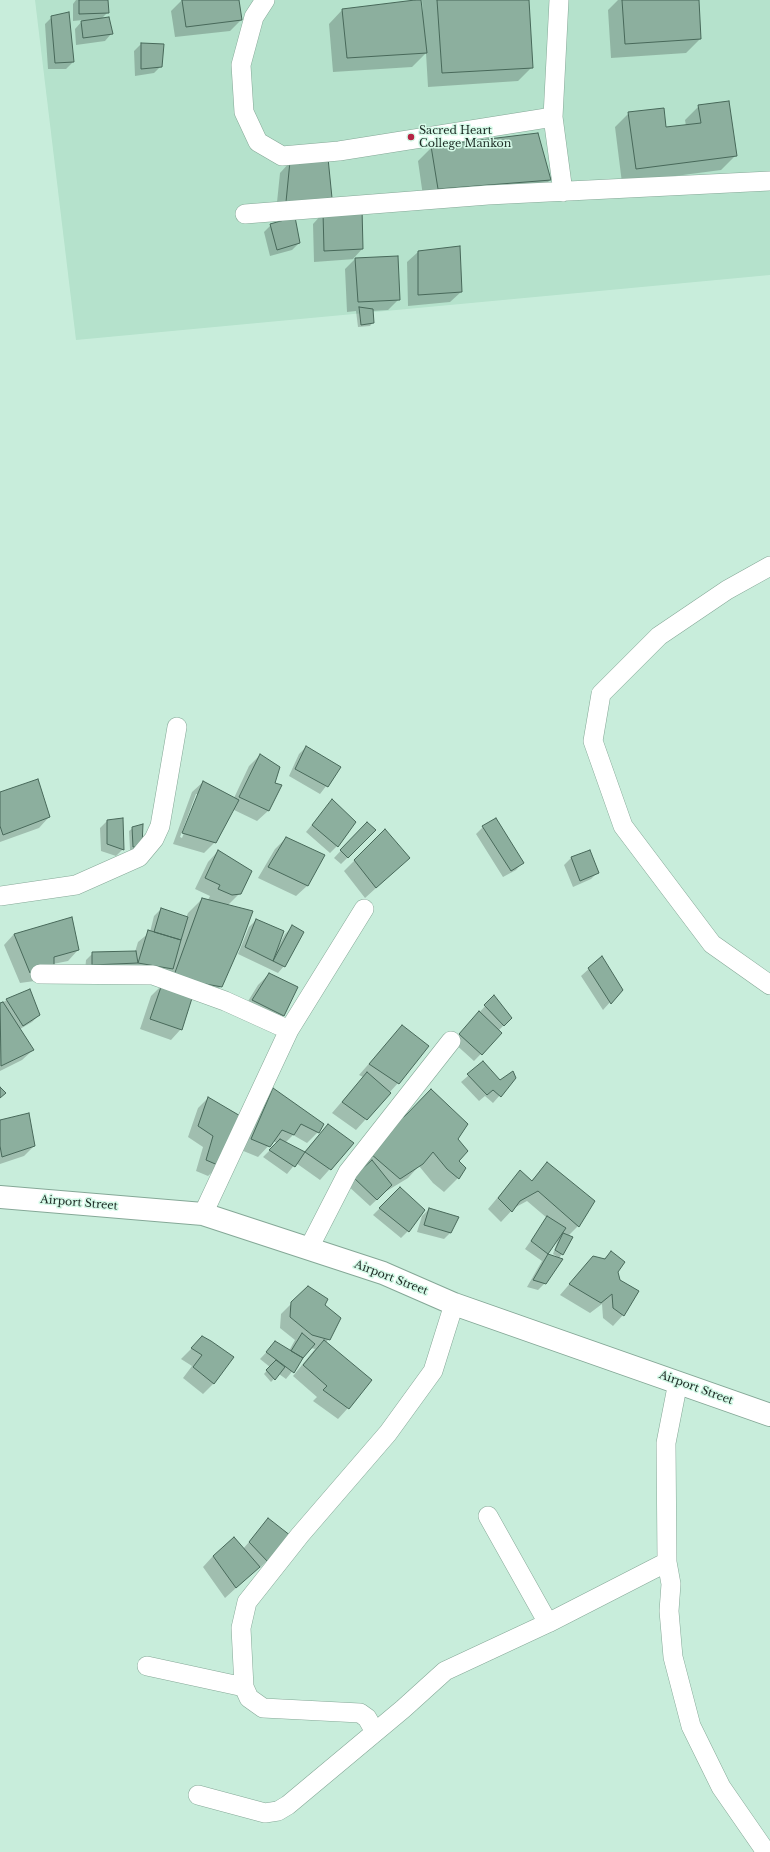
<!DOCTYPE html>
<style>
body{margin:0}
canvas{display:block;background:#c8eddb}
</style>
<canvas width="770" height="1852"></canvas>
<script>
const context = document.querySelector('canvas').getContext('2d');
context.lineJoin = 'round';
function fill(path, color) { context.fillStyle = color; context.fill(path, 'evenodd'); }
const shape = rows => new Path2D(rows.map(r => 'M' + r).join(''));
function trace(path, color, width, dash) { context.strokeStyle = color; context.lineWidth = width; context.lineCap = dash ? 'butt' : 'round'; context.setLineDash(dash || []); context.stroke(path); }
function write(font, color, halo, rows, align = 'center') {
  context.font = font + ' "Libre Baskerville",serif'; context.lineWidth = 3; context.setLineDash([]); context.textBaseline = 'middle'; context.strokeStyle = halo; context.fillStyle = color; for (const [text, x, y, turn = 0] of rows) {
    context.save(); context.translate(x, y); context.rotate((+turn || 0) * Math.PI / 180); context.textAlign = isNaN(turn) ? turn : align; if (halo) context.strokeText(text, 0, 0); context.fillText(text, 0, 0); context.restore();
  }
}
fill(shape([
 [35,0,770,0,770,275,76,340]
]), '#b5e2cc');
fill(shape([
 [76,0,107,0,108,12,101,19,111,34,105,41,76,45,75,29,83,20,73,21,73,4],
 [182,0,238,0,241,20,230,31,175,37,171,11],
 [422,0,528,0,532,67,518,81,428,87,426,53,412,67,333,72,329,24,343,9,423,14],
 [618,0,698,0,700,39,686,53,611,58,608,10],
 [52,17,73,62,66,69,48,69,45,24],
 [141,44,163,45,161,66,154,73,135,76,134,51],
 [699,106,735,156,721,170,622,183,615,127,629,113,665,129,686,126,685,120],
 [432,147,550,180,536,194,424,203,418,161],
 [290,162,331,198,276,212,280,173],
 [323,213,362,249,353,259,397,257,399,299,388,310,372,311,373,322,370,326,358,327,356,311,347,312,345,269,355,259,314,262,313,224],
 [271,225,299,243,292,250,270,256,264,232],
 [418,252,461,292,450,302,408,306,407,262],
 [306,747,340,768,320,794,289,776,299,754],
 [260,755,273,784,280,786,268,811,257,821,232,809,215,842,204,853,173,844,192,792,203,782,234,798,249,766],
 [196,794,199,794,182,838,180,837],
 [0,793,49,817,39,828,0,842],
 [332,800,337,846,330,853,306,832],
 [107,821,123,849,116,856,101,851,100,828],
 [483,827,522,863,516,870,503,877,476,834],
 [133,828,138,850,130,850,129,831],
 [360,830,375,831,341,864,334,858],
 [385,830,409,858,365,898,344,871],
 [286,838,324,856,307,886,296,896,258,878,275,849],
 [218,851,240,893,229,904,224,905,221,986,207,1000,191,997,181,1029,171,1040,140,1029,151,996,162,985,85,971,86,960,93,953,135,952,138,942,150,932,154,916,161,909,186,918,188,913,202,899,208,900,210,896,195,889,208,862],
 [589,851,598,872,591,879,573,887,564,865,571,858],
 [72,918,78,950,68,961,53,964,42,980,20,983,4,945,14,934],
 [256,920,279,945,285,934,292,927,284,966,278,973,238,954,249,927],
 [602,957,621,990,603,1010,581,976],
 [269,974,283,1016,273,1026,242,1011,258,985],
 [494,996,504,1025,498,1031,501,1033,474,1061,453,1042],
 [7,1000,39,1015,32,1022,20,1029,33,1050,22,1060,0,1071,0,1004],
 [402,1026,398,1083,356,1130,332,1113,363,1077,359,1075],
 [483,1063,500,1082,515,1078,493,1103,485,1096,479,1101,461,1082],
 [274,1090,318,1132,307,1143,293,1135,285,1143,304,1152,318,1136,353,1143,320,1180,296,1163,287,1174,263,1157,277,1143,273,1141,258,1157,241,1150,263,1100],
 [208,1098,219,1166,208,1176,196,1171,203,1147,188,1137,198,1108],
 [0,1121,34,1146,24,1156,0,1164],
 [382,1135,457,1139,458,1178,444,1192,433,1183,419,1166,408,1178,385,1192,370,1206,347,1185],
 [547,1164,594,1201,578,1226,568,1236,571,1238,562,1254,559,1258,553,1254,559,1237,547,1254,561,1260,545,1283,538,1290,527,1287,542,1261,525,1249,547,1218,527,1201,514,1208,501,1222,488,1209,520,1171,531,1181],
 [400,1188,408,1231,401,1238,373,1215],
 [429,1209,451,1232,444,1239,417,1232,422,1216],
 [611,1252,619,1280,638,1292,623,1315,613,1326,603,1318,602,1304,590,1313,560,1295,593,1257,604,1259],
 [308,1287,324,1306,339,1319,326,1343,348,1408,338,1419,313,1401,317,1397,293,1376,315,1349,311,1348,286,1379,279,1374,271,1382,264,1374,270,1367,260,1359,275,1343,289,1351,295,1340,280,1328,281,1314],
 [202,1338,214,1383,203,1394,183,1378,192,1366,181,1359],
 [268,1520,267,1561,260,1568,259,1567,225,1598,203,1567,213,1556,243,1549]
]), '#0003');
const building = shape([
 [79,0,108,0,109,13,79,14,79,0],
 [182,0,239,0,242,20,186,27,182,0],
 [415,0,421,0,427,53,347,58,342,9,415,0],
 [437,0,529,0,533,68,442,73,437,0],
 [622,0,699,0,701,39,625,44,622,0],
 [69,12,74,62,55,63,51,16,69,12],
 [109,17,113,34,83,38,81,21,109,17],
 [141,43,164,44,162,67,141,69,141,43],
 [729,101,737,156,636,169,628,112,664,108,666,127,701,123,698,105,729,101],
 [538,133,551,180,438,189,431,146,538,133],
 [328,158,332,198,286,202,290,161,328,158],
 [362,208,363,249,324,251,323,212,362,208],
 [295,217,300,243,277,250,270,224,295,217],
 [460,246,462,292,418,295,418,251,460,246],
 [398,256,400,300,358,302,355,258,398,256],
 [359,307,373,309,374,323,361,325,359,307],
 [306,746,341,767,328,787,295,769,306,746],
 [260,754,280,767,275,783,282,785,269,811,239,797,260,754],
 [38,779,50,817,3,835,0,826,0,792,38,779],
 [203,781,239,800,216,843,182,833,203,781],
 [332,799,356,822,338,847,312,825,332,799],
 [123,818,124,850,107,844,107,820,123,818],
 [496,818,524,863,511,871,482,826,496,818],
 [367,822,376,830,348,858,340,850,367,822],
 [143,824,142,847,133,847,132,827,143,824],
 [385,829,410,858,376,888,354,860,385,829],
 [286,837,325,855,308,886,268,867,286,837],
 [218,850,252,871,241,894,232,895,218,889,220,885,205,878,218,850],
 [590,850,599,873,580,881,571,857,590,850],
 [202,898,253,911,240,946,222,987,173,978,202,898],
 [161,908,188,917,181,940,154,932,161,908],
 [72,917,79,950,54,957,54,970,30,973,14,934,72,917],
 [256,919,284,931,273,961,245,947,256,919],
 [292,925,304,932,285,967,273,961,292,925],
 [148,930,181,940,173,969,138,963,148,930],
 [136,951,138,963,92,965,92,952,136,951],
 [602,956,623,990,611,1004,588,968,602,956],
 [269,973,298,987,284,1016,252,1000,269,973],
 [162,984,193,995,182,1030,150,1019,162,984],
 [30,989,40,1015,23,1026,6,999,30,989],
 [494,995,512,1018,504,1026,484,1005,494,995],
 [3,1002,34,1050,1,1066,0,1003,3,1002],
 [479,1011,502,1033,482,1055,459,1034,479,1011],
 [402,1025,429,1046,399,1084,369,1064,402,1025],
 [483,1061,500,1080,513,1071,516,1078,501,1097,493,1090,487,1095,467,1074,483,1061],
 [367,1072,391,1093,367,1120,342,1102,367,1072],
 [0,1087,6,1093,0,1098,0,1087],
 [273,1088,324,1124,319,1133,301,1124,294,1135,282,1130,270,1147,251,1139,273,1088],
 [431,1089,468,1124,458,1139,468,1151,459,1161,466,1168,459,1179,447,1169,433,1152,423,1164,400,1179,371,1154,399,1118,404,1117,431,1089],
 [208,1097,242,1117,220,1166,206,1160,213,1136,198,1126,208,1097],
 [29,1113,35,1146,2,1157,0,1146,0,1120,29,1113],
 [328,1124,354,1143,331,1170,305,1152,328,1124],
 [280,1139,305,1152,295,1167,269,1150,280,1139],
 [372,1160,392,1185,377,1200,353,1177,372,1160],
 [547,1162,595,1201,579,1227,538,1191,520,1201,512,1212,498,1198,520,1170,532,1181,547,1162],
 [400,1187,425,1210,409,1232,379,1208,400,1187],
 [429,1208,459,1217,451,1233,424,1225,429,1208],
 [547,1216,566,1228,548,1254,531,1241,547,1216],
 [563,1233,573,1237,563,1255,555,1250,563,1233],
 [611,1251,625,1262,618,1272,620,1280,639,1291,624,1316,613,1308,612,1294,601,1303,569,1284,593,1256,605,1259,611,1251],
 [548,1254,563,1259,546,1284,533,1280,548,1254],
 [308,1286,328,1299,325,1305,341,1318,330,1340,312,1335,290,1317,291,1302,308,1286],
 [302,1333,315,1344,303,1358,291,1351,302,1333],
 [202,1336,211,1341,234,1357,214,1384,193,1367,202,1355,191,1348,202,1336],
 [324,1340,372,1380,349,1409,323,1390,327,1386,303,1365,324,1340],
 [275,1341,303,1358,294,1373,266,1352,275,1341],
 [276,1360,285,1367,275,1380,266,1370,276,1360],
 [268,1518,291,1536,268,1562,249,1542,268,1518],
 [234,1537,260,1567,236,1588,213,1556,234,1537]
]);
fill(building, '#8caf9e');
trace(building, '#48695a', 1);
const minor = shape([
 [265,0,254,17,241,65,244,112,258,142,282,156,339,151,553,117],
 [559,0,553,117,563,192],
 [245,214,488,195,770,181],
 [770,566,727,590,659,636,601,694,593,741,623,826,712,944,770,985],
 [0,896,76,885,139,857,154,839,160,826,177,727],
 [40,974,153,975,225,1001,289,1030],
 [203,1214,289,1030,364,909],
 [309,1248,348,1172,451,1041],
 [678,1382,666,1443,667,1562,671,1584,669,1611,673,1657,691,1726,721,1787,766,1852],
 [488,1516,548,1623],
 [147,1666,244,1687],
 [375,1732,367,1718,360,1713,263,1708,249,1698,244,1687,241,1628,247,1602,300,1535,388,1433,433,1371,454,1304],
 [198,1795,265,1813,278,1811,288,1805,403,1709,445,1671,548,1623,667,1562]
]);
const highway = shape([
 [0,1197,203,1214,383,1273,454,1304,770,1415]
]);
trace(minor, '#85a897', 20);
trace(highway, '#85a897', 24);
trace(minor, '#fff', 19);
trace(highway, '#fff', 22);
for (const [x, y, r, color] of [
 [411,137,4,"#b52344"]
]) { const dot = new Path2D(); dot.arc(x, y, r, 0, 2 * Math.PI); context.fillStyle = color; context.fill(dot); trace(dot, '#d5fae8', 1.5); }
write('11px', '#1c2a24', '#d5fae8', [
 ["Sacred Heart",419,131],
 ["College Mankon",419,144]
], 'left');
write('11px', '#1c2a24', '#d5fae8', [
 ["Airport Street",79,1203,5],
 ["Airport Street",391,1278,21],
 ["Airport Street",696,1388,20]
]);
</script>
